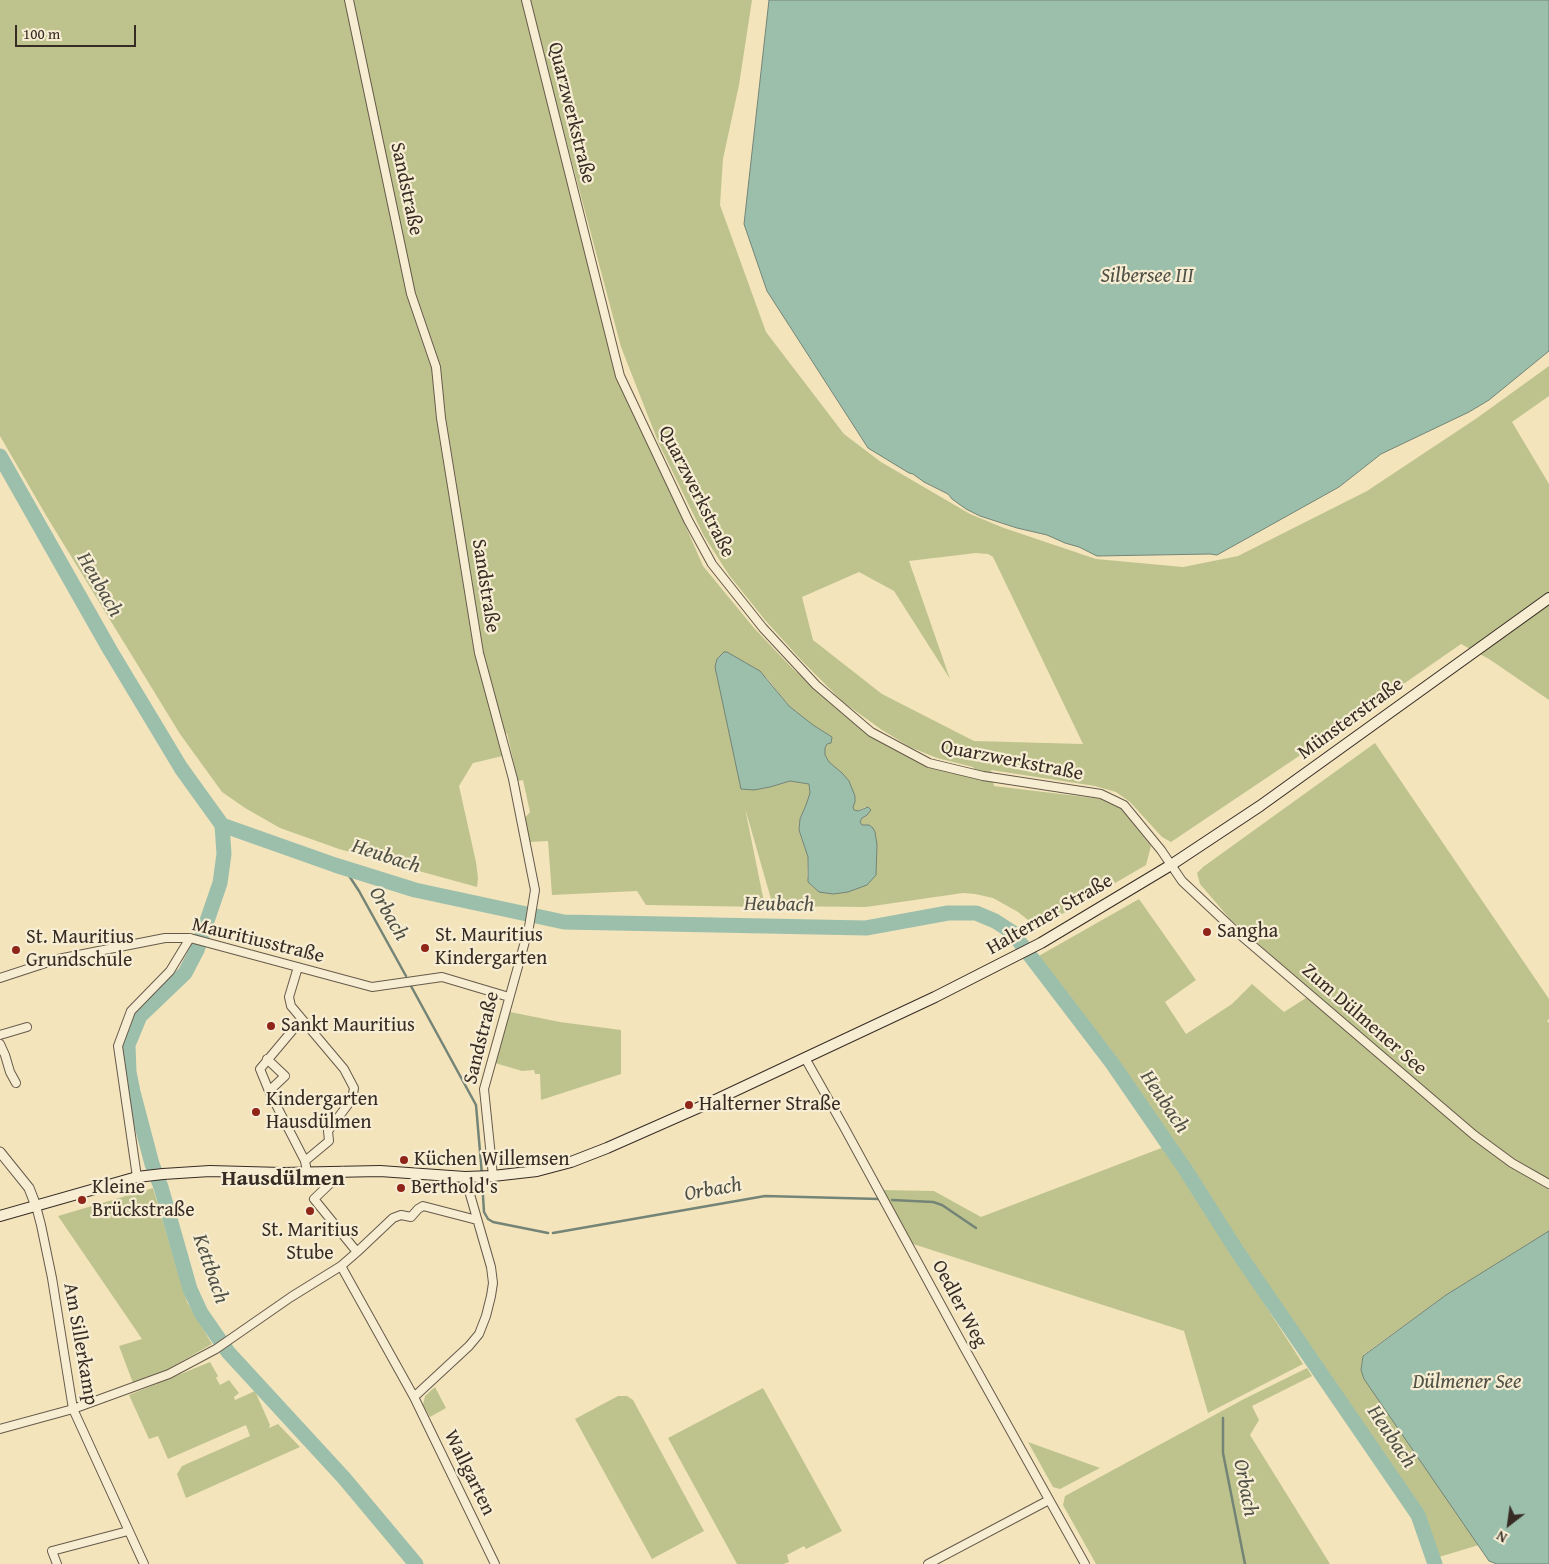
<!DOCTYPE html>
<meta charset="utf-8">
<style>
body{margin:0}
#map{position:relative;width:1549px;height:1564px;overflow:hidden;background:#f3e4bc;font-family:"Gentium Book Plus",serif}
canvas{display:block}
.north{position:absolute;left:1484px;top:1499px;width:50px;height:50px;-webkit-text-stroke:4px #f7edd3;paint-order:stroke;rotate:210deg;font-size:14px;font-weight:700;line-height:20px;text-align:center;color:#372c24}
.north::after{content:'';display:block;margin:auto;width:18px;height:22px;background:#372c24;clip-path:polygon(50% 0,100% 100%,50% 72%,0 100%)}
.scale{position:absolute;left:15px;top:25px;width:121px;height:22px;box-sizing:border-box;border:2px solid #372c24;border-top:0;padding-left:6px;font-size:15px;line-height:18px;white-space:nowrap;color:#372c24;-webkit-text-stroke:4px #f7edd3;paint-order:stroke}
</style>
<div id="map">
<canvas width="1549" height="1564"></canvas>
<div class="north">N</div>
<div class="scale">100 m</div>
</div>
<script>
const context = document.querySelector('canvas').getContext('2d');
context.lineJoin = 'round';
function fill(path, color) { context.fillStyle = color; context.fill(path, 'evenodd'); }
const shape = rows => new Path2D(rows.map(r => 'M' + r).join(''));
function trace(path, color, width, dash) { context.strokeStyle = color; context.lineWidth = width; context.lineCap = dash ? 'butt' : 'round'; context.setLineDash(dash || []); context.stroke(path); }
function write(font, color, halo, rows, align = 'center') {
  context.font = font + ' "Gentium Book Plus",serif'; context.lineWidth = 4.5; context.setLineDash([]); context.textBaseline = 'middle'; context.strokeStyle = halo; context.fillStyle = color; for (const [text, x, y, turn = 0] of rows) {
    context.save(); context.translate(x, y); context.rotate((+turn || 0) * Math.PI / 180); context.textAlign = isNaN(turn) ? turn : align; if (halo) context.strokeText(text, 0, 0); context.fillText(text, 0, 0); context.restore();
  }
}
fill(shape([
 [0,0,526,0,620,376,703,566,754,628,793,669,870,735,899,752,929,766,976,777,973,767,937,758,910,747,882,730,843,702,801,660,765,620,729,575,704,536,659,444,621,347,529,0,752,0,739,85,723,159,720,205,766,332,844,434,881,462,970,514,1004,528,1096,559,1183,567,1238,556,1367,491,1477,418,1549,366,1549,396,1512,422,1549,484,1549,700,1489,659,1461,644,1317,744,1171,842,1162,837,1130,802,1116,792,1095,786,991,770,994,786,1102,799,1121,808,1151,846,1146,865,1038,928,1018,912,993,898,975,894,963,893,866,907,773,906,745,808,765,907,646,905,637,891,552,895,548,841,530,842,524,819,530,812,523,780,518,781,507,733,502,738,507,755,473,763,459,786,476,862,478,878,477,887,339,849,280,828,245,808,222,792,180,734,47,517,0,436],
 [976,553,988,554,993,557,1083,744,974,741,882,694,813,640,802,597,859,572,894,591,950,679,909,561],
 [766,677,789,706,812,725,832,737,825,748,825,755,829,762,834,767,854,810,857,811,865,807,867,815,862,818,860,822,862,825,869,825,875,832,807,877,808,857,799,830,800,819,806,805,810,793,809,784,790,781,770,787,754,790],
 [1375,743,1549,999,1549,1019,1547,1021,1549,1023,1549,1231,1446,1295,1363,1355,1361,1369,1365,1379,1479,1545,1439,1557,1424,1512,1233,1234,1113,1055,1037,957,1139,899,1196,980,1165,1002,1186,1034,1232,1004,1252,984,1284,1012,1306,998,1311,990,1230,919,1200,884,1197,873,1203,867],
 [510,1012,560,1022,621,1030,621,1074,541,1100,540,1074,535,1074,534,1070,522,1071,495,1063],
 [1164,1147,1303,1364,1208,1413,1184,1331,913,1244,882,1190,934,1191,981,1217],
 [153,1188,187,1302,212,1344,163,1372,133,1383,119,1346,142,1339,58,1216],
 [210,1362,218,1376,216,1378,220,1385,229,1380,239,1393,234,1397,235,1400,255,1391,270,1425,269,1428,278,1424,300,1447,186,1498,177,1474,182,1466,250,1436,246,1425,168,1459,158,1436,149,1439,129,1395],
 [1307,1368,1312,1376,1252,1406,1259,1420,1250,1435,1330,1564,1096,1564,1063,1505,1065,1496,1244,1399],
 [435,1387,446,1408,430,1417,423,1405,425,1396],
 [763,1388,842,1531,806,1549,804,1546,787,1555,789,1562,784,1564,737,1564,668,1438],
 [618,1396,627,1396,633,1400,704,1531,652,1559,575,1419],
 [1028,1442,1100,1468,1060,1489,1053,1487]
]), '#bec38e');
const water = shape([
 [769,0,1549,0,1549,351,1489,400,1469,412,1381,454,1339,487,1217,555,1210,554,1097,556,1079,547,1065,543,1047,535,1017,528,980,516,966,509,952,499,948,494,924,482,913,474,909,473,868,448,767,291,744,224,769,0],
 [724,652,727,652,760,671,789,706,813,725,832,737,831,743,827,744,825,748,825,755,829,762,842,773,849,781,855,796,855,802,853,807,854,810,858,811,868,807,871,810,867,815,862,818,860,822,862,825,869,825,873,828,875,832,877,845,876,875,867,885,848,892,833,894,819,892,808,882,808,857,799,830,800,819,806,805,810,793,809,784,790,781,770,787,754,790,741,789,715,667,717,659,724,652],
 [1549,1231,1549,1564,1497,1564,1489,1561,1364,1379,1361,1370,1363,1356,1446,1295,1549,1231]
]);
fill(water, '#9cbfac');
trace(water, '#748476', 1);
trace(shape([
 [344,868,359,891,406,976],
 [411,986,476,1105,482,1175],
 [482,1180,484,1212,488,1219,493,1222,548,1233],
 [892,1200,933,1202,942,1205,976,1228],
 [553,1233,765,1196,879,1199],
 [1223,1418,1223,1453,1245,1564]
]), '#748476', 2.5);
trace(shape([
 [0,456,110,650,181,768,222,825,335,865,415,890,564,922,866,928,948,913,976,913,995,921,1012,932,1112,1063,1185,1169,1237,1251,1418,1515,1435,1564],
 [222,825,224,854,220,883,197,950,185,973,140,1016,128,1045,129,1072,133,1092,152,1164,161,1187,190,1289,201,1313,228,1352,344,1478,416,1564]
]), '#9cbfac', 15);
const minor = shape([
 [349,0,411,294,436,367,441,418,479,653,513,779,535,890,529,927,484,1089,493,1176],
 [526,0,620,376,688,520,712,564,763,628,816,685,871,732,929,763,983,776,1101,794,1124,805,1161,850,1182,881,1231,927,1474,1135,1512,1163,1549,1184],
 [298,967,289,997,291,1006,344,1069,354,1088,352,1099,328,1131,329,1141,305,1161],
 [0,978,58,959,165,938,190,938,372,987,442,977,509,997],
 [302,1019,260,1069,269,1091,305,1161,307,1172],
 [0,1035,27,1027],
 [0,1044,5,1055,10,1072,16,1083],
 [805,1058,844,1127,965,1349,1085,1564],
 [267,1059,285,1076,269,1091],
 [137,1177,118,1046,131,1011,170,971,190,938],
 [36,1206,41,1225,52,1278,73,1409,144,1564],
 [357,1252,393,1218,401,1215,411,1217,418,1209,423,1206,477,1220],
 [341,1266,414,1397,495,1564],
 [414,1397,469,1346,479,1334,486,1316,491,1296,493,1283,491,1267,465,1177],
 [0,1429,73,1409,169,1374,216,1349,291,1297,341,1266,357,1252,314,1199,343,1171],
 [57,1564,52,1551,128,1531],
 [928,1564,1049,1500]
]);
const tertiary = shape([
 [0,1152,29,1188,36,1206]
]);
const secondary = shape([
 [0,1216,137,1177,163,1174,210,1171,282,1173,380,1171,465,1177,493,1176,537,1171,571,1162,607,1148,709,1103,935,997,1041,943,1171,865,1260,806,1549,598]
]);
trace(minor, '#665a4a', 10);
trace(tertiary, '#665a4a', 11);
trace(secondary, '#372c24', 12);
trace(minor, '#f7edd3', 8);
trace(tertiary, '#f7edd3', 9);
trace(secondary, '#f7edd3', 10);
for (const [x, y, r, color] of [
 [1207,932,5,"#8f2418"],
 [425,948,5,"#8f2418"],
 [16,950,5,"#8f2418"],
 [271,1026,5,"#8f2418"],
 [689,1105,5,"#8f2418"],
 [256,1112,5,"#8f2418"],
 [404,1160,5,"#8f2418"],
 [401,1188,5,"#8f2418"],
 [82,1200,5,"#8f2418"],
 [310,1211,5,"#8f2418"]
]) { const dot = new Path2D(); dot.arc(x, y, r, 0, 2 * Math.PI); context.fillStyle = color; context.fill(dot); trace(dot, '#f7edd3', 2); }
write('20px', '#372c24', '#f7edd3', [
 ["Quarzwerkstraße",571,113,76],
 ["Sandstraße",406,189,78],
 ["Quarzwerkstraße",696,492,63],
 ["Sandstraße",485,586,81],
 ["Münsterstraße",1351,719,-36],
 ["Quarzwerkstraße",1012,761,11],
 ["Halterner Straße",1050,915,-30],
 ["Mauritiusstraße",258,941,14],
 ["Zum Dülmener See",1364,1020,41],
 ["Sandstraße",482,1038,-76],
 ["Oedler Weg",959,1304,62],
 ["Am Sillerkamp",80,1344,80],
 ["Wallgarten",469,1473,64]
]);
write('20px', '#372c24', '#f7edd3', [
 ["Sangha",1217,932],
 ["St. Mauritius",435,936],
 ["Kindergarten",435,959],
 ["St. Mauritius",26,938],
 ["Grundschule",26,961],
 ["Sankt Mauritius",281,1026],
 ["Kindergarten",266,1100],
 ["Hausdülmen",266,1123],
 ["Halterner Straße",699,1105],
 ["Küchen Willemsen",414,1160],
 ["Kleine",92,1188],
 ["Brückstraße",92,1211],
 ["Berthold's",411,1188],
 ["St. Maritius",310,1231,"center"],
 ["Stube",310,1254,"center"]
], 'left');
write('italic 21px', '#505146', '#f7edd3', [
 ["Silbersee III",1147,277],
 ["Heubach",99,585,60],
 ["Heubach",386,857,18],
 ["Heubach",779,905,1],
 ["Orbach",388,914,60],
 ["Heubach",1164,1102,56],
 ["Orbach",713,1190,-10],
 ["Kettbach",210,1269,71],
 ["Dülmener See",1467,1383],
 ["Heubach",1391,1437,56],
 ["Orbach",1245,1488,79]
]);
write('bold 22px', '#372c24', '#f7edd3', [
 ["Hausdülmen",283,1179]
]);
</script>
